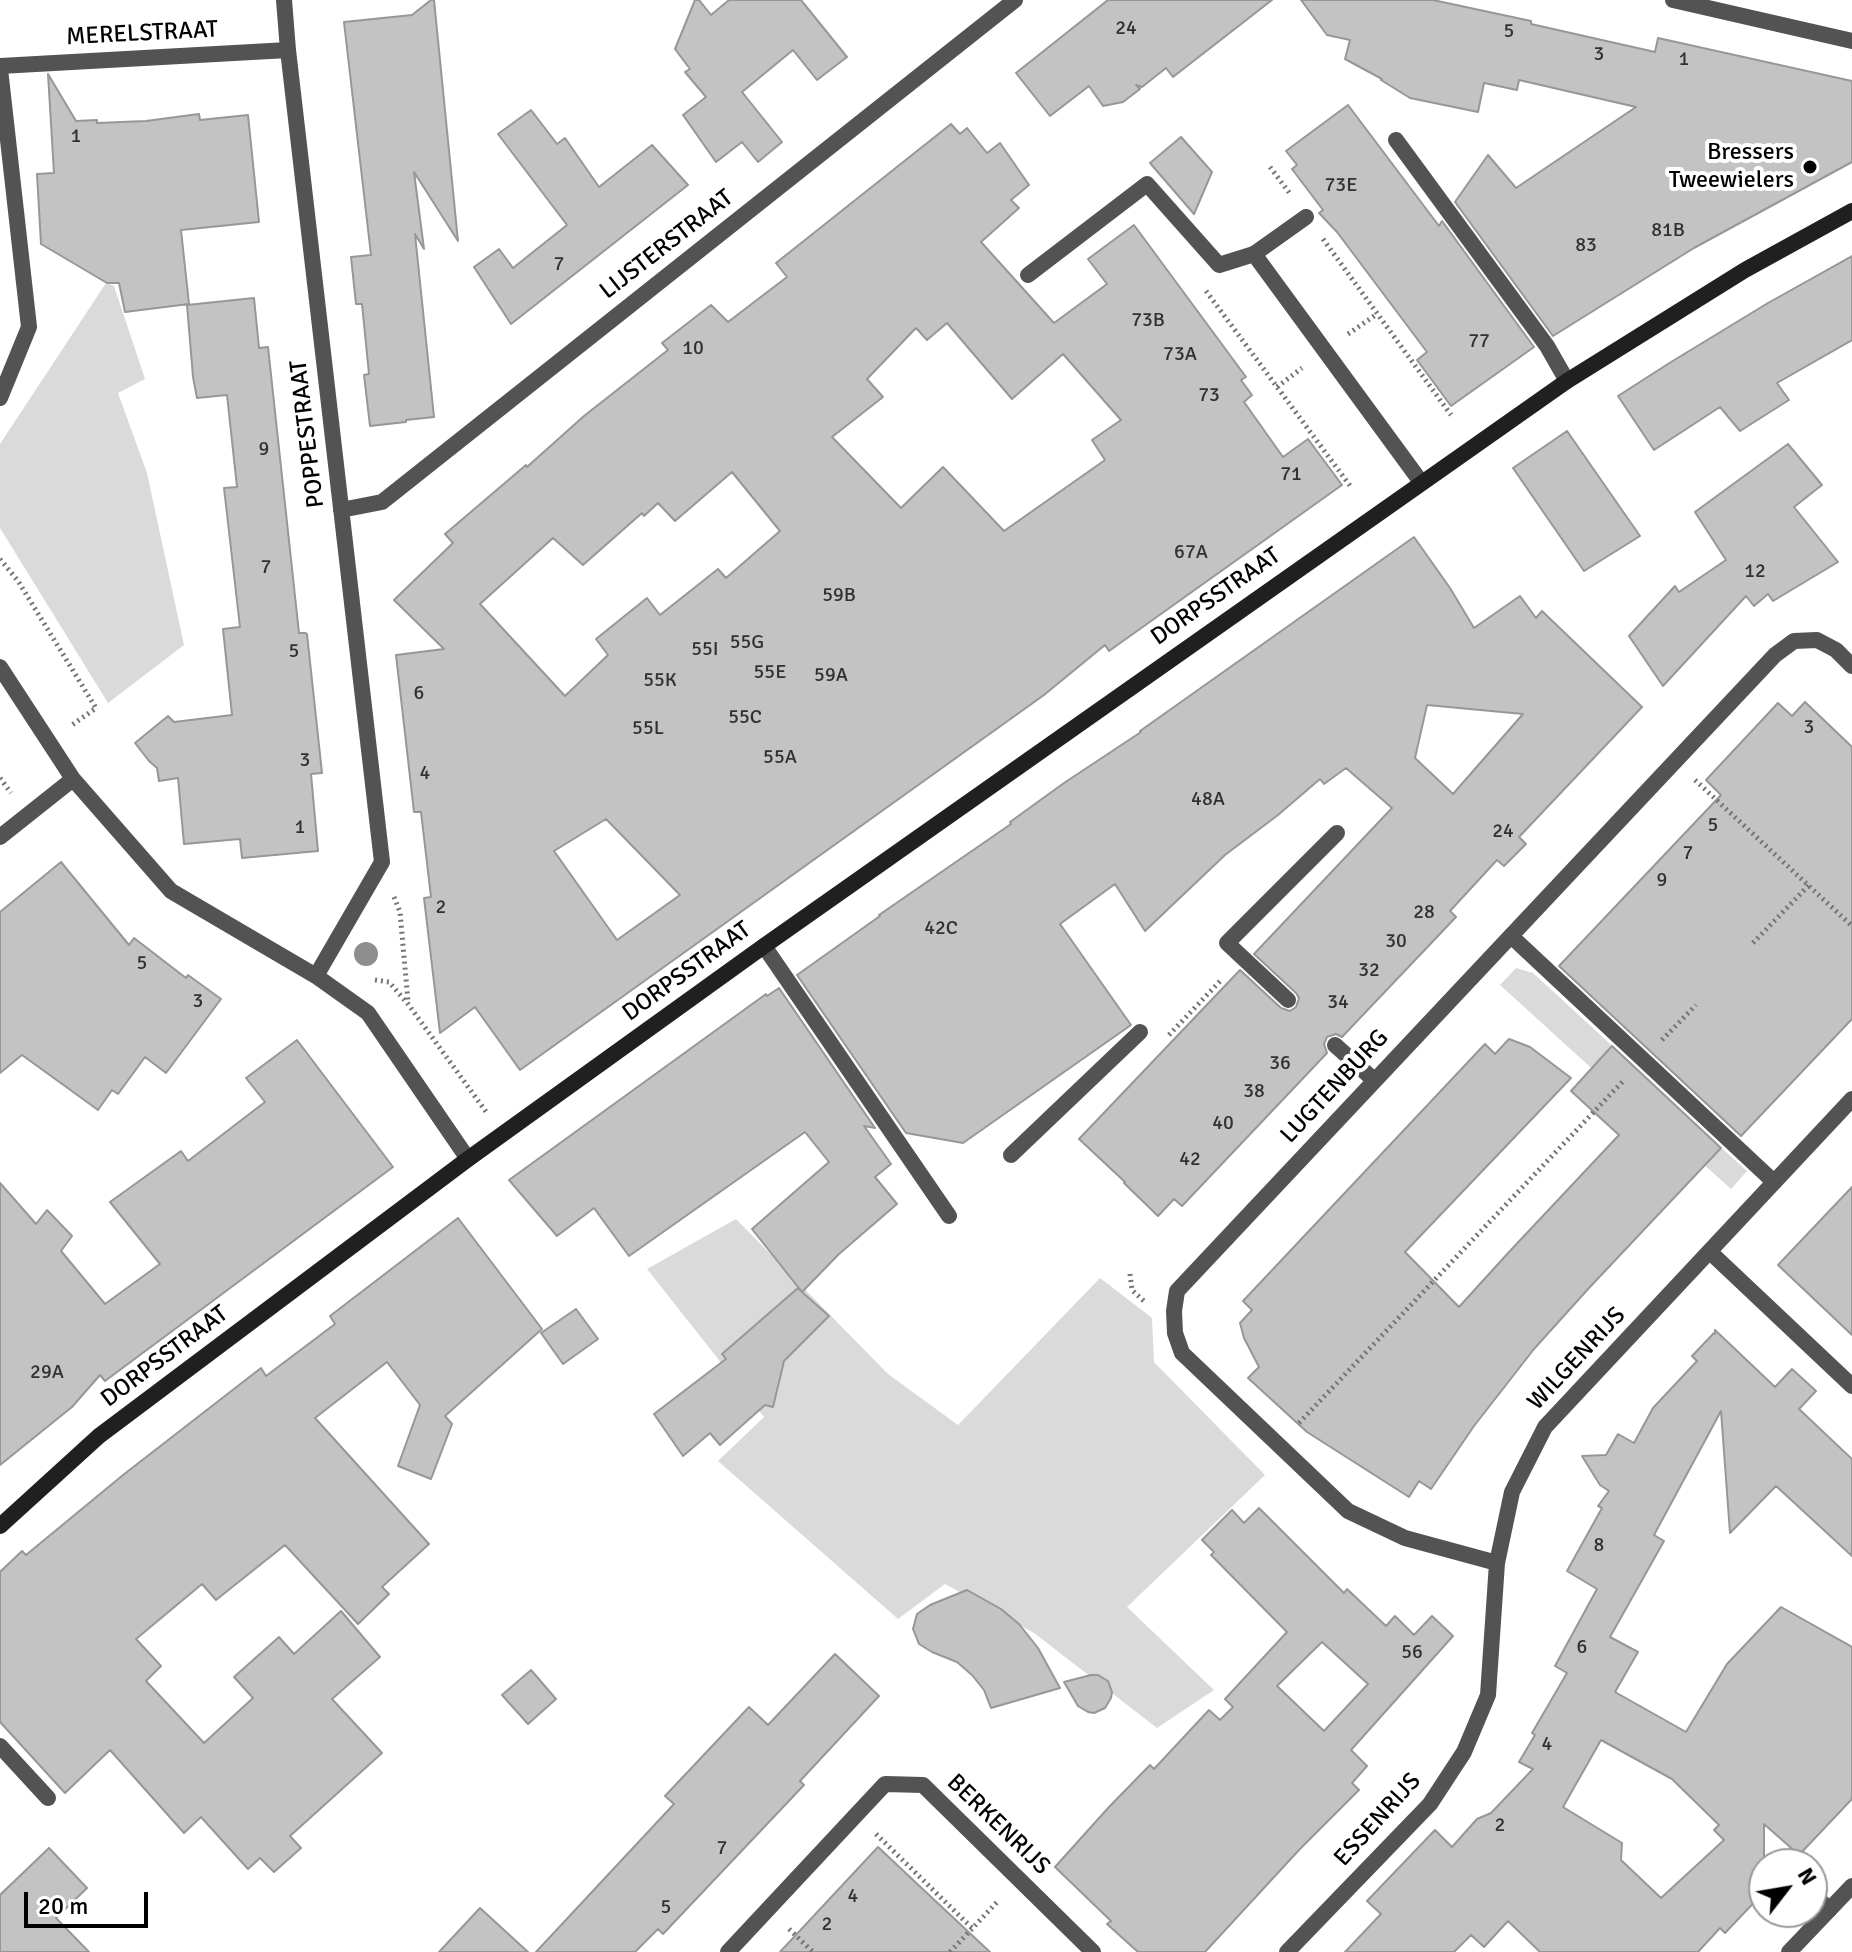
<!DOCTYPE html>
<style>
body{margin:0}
#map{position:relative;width:1852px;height:1952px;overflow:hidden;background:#fff;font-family:Signika,sans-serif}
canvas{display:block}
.north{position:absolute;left:1748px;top:1848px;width:80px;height:80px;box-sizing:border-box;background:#fff;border:2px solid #999;border-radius:50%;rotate:59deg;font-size:22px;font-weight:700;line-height:32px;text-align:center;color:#000}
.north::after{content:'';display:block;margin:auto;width:28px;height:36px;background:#000;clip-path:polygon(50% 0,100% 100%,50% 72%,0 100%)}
.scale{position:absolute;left:24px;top:1892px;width:124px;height:36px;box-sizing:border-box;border:4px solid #000;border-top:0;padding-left:10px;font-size:24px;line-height:28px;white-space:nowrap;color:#000;-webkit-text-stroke:6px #fff;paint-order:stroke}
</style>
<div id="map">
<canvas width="1852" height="1952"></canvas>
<div class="north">N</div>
<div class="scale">20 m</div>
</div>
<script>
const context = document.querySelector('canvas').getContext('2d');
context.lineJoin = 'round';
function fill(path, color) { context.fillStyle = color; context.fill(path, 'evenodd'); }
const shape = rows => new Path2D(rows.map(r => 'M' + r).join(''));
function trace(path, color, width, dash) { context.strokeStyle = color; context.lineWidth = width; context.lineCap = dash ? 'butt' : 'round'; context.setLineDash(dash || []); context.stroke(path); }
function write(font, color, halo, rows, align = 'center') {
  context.font = font + ' Signika,sans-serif'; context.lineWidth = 8; context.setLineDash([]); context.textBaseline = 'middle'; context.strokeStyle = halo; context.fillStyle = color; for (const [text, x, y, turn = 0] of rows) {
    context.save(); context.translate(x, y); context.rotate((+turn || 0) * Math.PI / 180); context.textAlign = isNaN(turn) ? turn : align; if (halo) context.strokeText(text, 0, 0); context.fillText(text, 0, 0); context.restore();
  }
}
fill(shape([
 [106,283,114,286,145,379,118,393,147,473,184,645,108,703,0,528,0,444],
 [1516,968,1533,973,1632,1064,1610,1085,1500,985],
 [1624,1093,1681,1111,1747,1171,1731,1189],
 [736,1219,888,1374,958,1425,1100,1278,1152,1318,1154,1362,1265,1475,1127,1607,1214,1690,1157,1728,1034,1633,945,1584,898,1619,718,1461,764,1417,647,1269]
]), '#dadada');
const building = shape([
 [431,0,434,0,458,241,414,172,424,249,415,234,434,417,406,420,406,422,370,426,364,375,369,374,362,304,356,304,351,257,371,255,344,22,412,15,431,0],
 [695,0,699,0,711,15,729,0,801,0,847,57,817,80,793,50,742,92,782,142,758,162,742,142,716,162,683,115,706,97,685,72,690,69,675,49,695,0],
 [1108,0,1272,0,1173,77,1166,68,1142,87,1136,85,1140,89,1123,102,1103,106,1089,86,1050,116,1016,73,1108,0],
 [1301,0,1433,0,1531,21,1531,24,1655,52,1658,38,1852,81,1852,162,1694,248,1553,336,1455,202,1488,155,1516,188,1636,107,1519,80,1517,90,1484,83,1478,112,1410,98,1381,80,1382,79,1345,59,1350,40,1327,35,1301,0],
 [48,74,76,121,97,120,97,123,146,121,199,114,200,120,248,115,259,222,181,230,189,304,125,312,119,283,107,283,41,244,37,174,54,173,48,74],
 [1348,105,1439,226,1442,221,1534,347,1451,406,1417,360,1427,352,1337,232,1319,213,1323,210,1292,169,1297,165,1286,151,1348,105],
 [531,110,557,144,565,138,599,187,652,145,688,185,511,324,474,267,499,249,513,268,567,225,498,134,531,110],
 [951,124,960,134,967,128,987,153,1000,143,1029,185,1011,200,1019,208,981,242,1054,323,1107,284,1088,259,1134,225,1246,377,1241,380,1252,395,1244,402,1283,457,1308,439,1342,485,1109,651,1105,645,1044,695,520,1070,475,1007,440,1033,424,898,431,897,421,812,414,812,396,655,444,649,394,600,453,543,445,534,526,465,527,467,584,416,668,350,662,343,711,305,728,322,787,277,776,263,951,124],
 [947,323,1012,399,1063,354,1121,420,1092,440,1105,460,1004,531,943,467,901,508,832,437,883,397,867,379,916,328,927,340,947,323],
 [732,472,780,531,726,578,718,569,660,615,647,598,596,639,608,655,565,696,480,604,553,538,583,565,642,513,644,516,658,503,675,521,732,472],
 [606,819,680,895,617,940,554,851,606,819],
 [1181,137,1212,172,1194,214,1150,163,1181,137],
 [1852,256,1852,340,1777,383,1789,400,1740,431,1720,407,1654,450,1618,396,1671,362,1768,303,1852,256],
 [254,298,259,348,268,347,299,633,305,633,307,634,322,773,311,774,318,851,242,858,240,839,184,844,178,778,159,781,157,768,149,761,135,743,168,716,174,722,232,715,223,629,240,627,224,488,237,487,227,395,197,398,193,377,187,305,254,298],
 [1567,431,1640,536,1584,571,1513,468,1567,431],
 [1788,444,1822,485,1794,507,1838,562,1773,601,1768,594,1754,606,1746,596,1663,686,1629,636,1675,586,1679,592,1726,560,1695,512,1788,444],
 [1414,537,1450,588,1474,628,1520,596,1536,618,1542,611,1642,707,1519,837,1526,844,1504,866,1497,860,1450,911,1456,917,1360,1018,1342,1037,1336,1034,1327,1037,1324,1044,1327,1053,1182,1206,1174,1199,1158,1216,1124,1183,1125,1182,1079,1139,1240,970,1281,1008,1290,1011,1296,1007,1299,998,1296,993,1254,954,1392,808,1346,768,1324,784,1320,779,1278,815,1225,855,1145,931,1115,884,1060,924,1131,1025,963,1143,906,1133,797,975,880,916,879,915,1011,824,1010,822,1064,783,1141,732,1140,731,1414,537],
 [1427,705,1523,714,1453,794,1415,758,1427,705],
 [1805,702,1852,747,1852,1019,1741,1136,1559,966,1721,795,1706,780,1778,703,1792,716,1805,702],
 [61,862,129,945,134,938,186,978,188,975,221,999,166,1073,145,1057,118,1094,112,1090,98,1110,22,1055,0,1073,0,912,61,862],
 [779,988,875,1128,864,1126,891,1164,875,1177,897,1204,839,1254,802,1292,829,1316,784,1361,773,1407,765,1405,720,1445,710,1433,683,1456,654,1414,726,1359,722,1354,798,1288,802,1292,752,1229,829,1162,805,1132,629,1256,594,1208,557,1236,509,1180,766,994,767,996,779,988],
 [1509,1039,1530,1047,1571,1078,1405,1252,1459,1307,1509,1252,1619,1135,1571,1091,1612,1046,1721,1148,1589,1288,1534,1349,1474,1426,1431,1489,1419,1481,1409,1497,1307,1432,1248,1378,1259,1367,1244,1338,1240,1323,1252,1310,1243,1301,1485,1044,1495,1054,1509,1039],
 [297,1040,393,1167,105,1381,100,1375,72,1407,0,1465,0,1183,36,1224,47,1210,72,1236,61,1251,105,1304,160,1264,110,1202,181,1151,188,1161,265,1102,246,1078,297,1040],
 [1852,1187,1852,1335,1778,1265,1852,1187],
 [458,1218,542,1329,445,1416,452,1424,431,1479,398,1466,420,1405,387,1362,315,1418,429,1544,382,1587,389,1594,358,1624,285,1545,216,1600,202,1584,136,1639,161,1666,146,1681,204,1743,253,1698,234,1677,279,1637,294,1654,341,1611,380,1657,332,1699,382,1753,290,1836,301,1848,274,1872,260,1858,248,1869,201,1817,184,1833,110,1750,65,1793,0,1722,0,1572,22,1551,26,1555,123,1475,261,1368,266,1376,335,1324,330,1316,458,1218],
 [576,1309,598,1339,563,1364,541,1333,576,1309],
 [1715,1330,1775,1387,1792,1369,1816,1391,1799,1409,1852,1459,1852,1556,1776,1486,1730,1533,1721,1411,1654,1535,1664,1541,1610,1637,1638,1652,1615,1692,1686,1732,1727,1664,1781,1607,1852,1647,1852,1799,1799,1855,1764,1824,1764,1892,1725,1933,1720,1928,1698,1952,1540,1952,1508,1921,1484,1947,1471,1935,1454,1952,1345,1952,1381,1914,1367,1901,1435,1830,1452,1847,1477,1819,1491,1813,1533,1769,1519,1762,1535,1735,1532,1733,1567,1673,1555,1666,1597,1589,1567,1571,1602,1508,1598,1506,1609,1491,1600,1485,1582,1456,1606,1455,1618,1434,1634,1443,1653,1408,1697,1361,1692,1356,1714,1333,1715,1334,1715,1330],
 [1601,1740,1672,1779,1719,1825,1714,1830,1724,1840,1661,1898,1621,1860,1622,1843,1563,1807,1601,1740],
 [1259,1508,1344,1593,1347,1589,1386,1626,1395,1616,1414,1635,1432,1616,1453,1636,1351,1750,1367,1766,1352,1783,1359,1790,1299,1850,1205,1952,1138,1952,1107,1924,1111,1921,1055,1867,1109,1807,1150,1765,1154,1769,1209,1710,1220,1720,1233,1707,1225,1699,1287,1632,1211,1555,1214,1552,1202,1540,1232,1510,1244,1523,1259,1508],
 [1322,1642,1368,1684,1324,1731,1277,1686,1322,1642],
 [967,1590,1001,1609,1019,1624,1038,1648,1060,1688,991,1708,984,1690,972,1675,957,1662,932,1652,919,1644,913,1629,917,1614,930,1605,967,1590],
 [835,1654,879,1696,800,1781,804,1785,663,1934,658,1929,635,1952,536,1952,674,1804,665,1796,749,1707,768,1725,835,1654],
 [531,1670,556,1699,528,1724,502,1695,531,1670],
 [1091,1675,1098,1675,1108,1681,1112,1692,1111,1698,1105,1708,1094,1713,1088,1712,1078,1706,1064,1682,1091,1675],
 [878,1847,929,1895,990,1952,780,1952,878,1847],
 [49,1848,87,1888,56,1918,89,1952,0,1952,0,1895,49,1848],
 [480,1908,528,1952,439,1952,480,1908]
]);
fill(building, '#c3c3c3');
trace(building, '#979797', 2);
trace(shape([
 [1270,167,1291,195],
 [1323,239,1451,415],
 [1206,291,1351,487],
 [1348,334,1377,314],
 [1277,387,1302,368],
 [0,559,18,581,96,708,72,725],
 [0,778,11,793],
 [1695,780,1852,926],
 [394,897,400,912,408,1001],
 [1753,943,1809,885],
 [375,980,389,982,408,1004,487,1113],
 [1169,1035,1222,979],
 [1662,1040,1696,1005],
 [1130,1274,1132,1290,1146,1303],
 [1299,1423,1625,1079],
 [876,1834,972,1928],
 [789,1929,813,1952],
 [950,1952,999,1900]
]), '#757575', 5, [2, 4]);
trace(shape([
 [0,69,29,327,0,398],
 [1396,140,1547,346,1567,381],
 [1254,254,1306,217],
 [1511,936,1774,1182],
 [764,946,949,1216],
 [1288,1000,1227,943,1337,833],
 [1335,1045,1374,1080],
 [1011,1155,1140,1032],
 [0,1746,48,1798],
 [1812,1892,1829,1910]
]), '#535353', 16);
trace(shape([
 [284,0,288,50,382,862,316,976,368,1013,468,1159],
 [1673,0,1852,41],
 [0,66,288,50],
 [1028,275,1147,184,1219,265,1254,254,1421,482],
 [341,510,382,502,1015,0],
 [0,667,73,779,171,891,316,976],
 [0,837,73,779],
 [1710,1252,1852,1386],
 [1497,1563,1405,1538,1348,1511,1182,1353,1175,1333,1174,1311,1177,1291,1775,655,1794,641,1817,640,1836,650,1852,666],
 [728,1952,885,1784,923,1785,1093,1952],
 [1287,1952,1430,1804,1464,1752,1488,1695,1497,1563,1512,1492,1545,1427,1852,1099],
 [1789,1952,1852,1886]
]), '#535353', 16);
trace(shape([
 [0,1526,99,1436,468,1159,764,946,1567,381,1745,270,1852,211]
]), '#202020', 16);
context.fillStyle = '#8e8e8e';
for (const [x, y] of [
 [366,954]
]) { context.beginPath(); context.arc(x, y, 12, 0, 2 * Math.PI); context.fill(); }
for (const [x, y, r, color] of [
 [1810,167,8,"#000"]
]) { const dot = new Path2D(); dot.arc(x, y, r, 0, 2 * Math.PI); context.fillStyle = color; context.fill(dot); trace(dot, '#fff', 3); }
write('20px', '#313131', null, [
 ["24",1126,29],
 ["5",1509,32],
 ["3",1599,55],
 ["1",1684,60],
 ["1",76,137],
 ["73E",1341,186],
 ["81B",1668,231],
 ["83",1586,246],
 ["7",559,265],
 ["73B",1148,321],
 ["77",1479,342],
 ["10",693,349],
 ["73A",1180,355],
 ["73",1209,396],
 ["9",264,450],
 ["71",1291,475],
 ["67A",1191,553],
 ["7",266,568],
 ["12",1755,572],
 ["59B",839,596],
 ["55G",747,643],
 ["55I",705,650],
 ["5",294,652],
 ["55E",770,673],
 ["59A",831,676],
 ["55K",660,681],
 ["6",419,694],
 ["55C",745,718],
 ["3",1809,728],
 ["55L",648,729],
 ["55A",780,758],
 ["3",305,761],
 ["4",425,774],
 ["48A",1208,800],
 ["5",1713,826],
 ["1",300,828],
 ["24",1503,832],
 ["7",1688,854],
 ["9",1662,881],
 ["2",441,908],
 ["28",1424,913],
 ["42C",941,929],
 ["30",1396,942],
 ["5",142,964],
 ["32",1369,971],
 ["3",198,1002],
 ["34",1338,1003],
 ["36",1280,1064],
 ["38",1254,1092],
 ["40",1223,1124],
 ["42",1190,1160],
 ["29A",47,1373],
 ["8",1599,1546],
 ["6",1582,1648],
 ["56",1412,1653],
 ["4",1547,1745],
 ["2",1500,1826],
 ["7",722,1849],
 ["4",853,1897],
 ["5",666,1908],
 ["2",827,1925]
]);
write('24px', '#000', '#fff', [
 ["MERELSTRAAT",142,34,-3],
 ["LIJSTERSTRAAT",667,245,-38],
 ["POPPESTRAAT",308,434,-97],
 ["DORPSSTRAAT",1216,597,-35],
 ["DORPSSTRAAT",687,972,-36],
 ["LUGTENBURG",1335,1087,-47],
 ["DORPSSTRAAT",165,1357,-37],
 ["WILGENRIJS",1577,1359,-47],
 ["ESSENRIJS",1378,1820,-48],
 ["BERKENRIJS",998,1825,44]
]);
write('24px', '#000', '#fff', [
 ["Bressers",1794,153],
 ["Tweewielers",1794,181]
], 'right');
</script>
